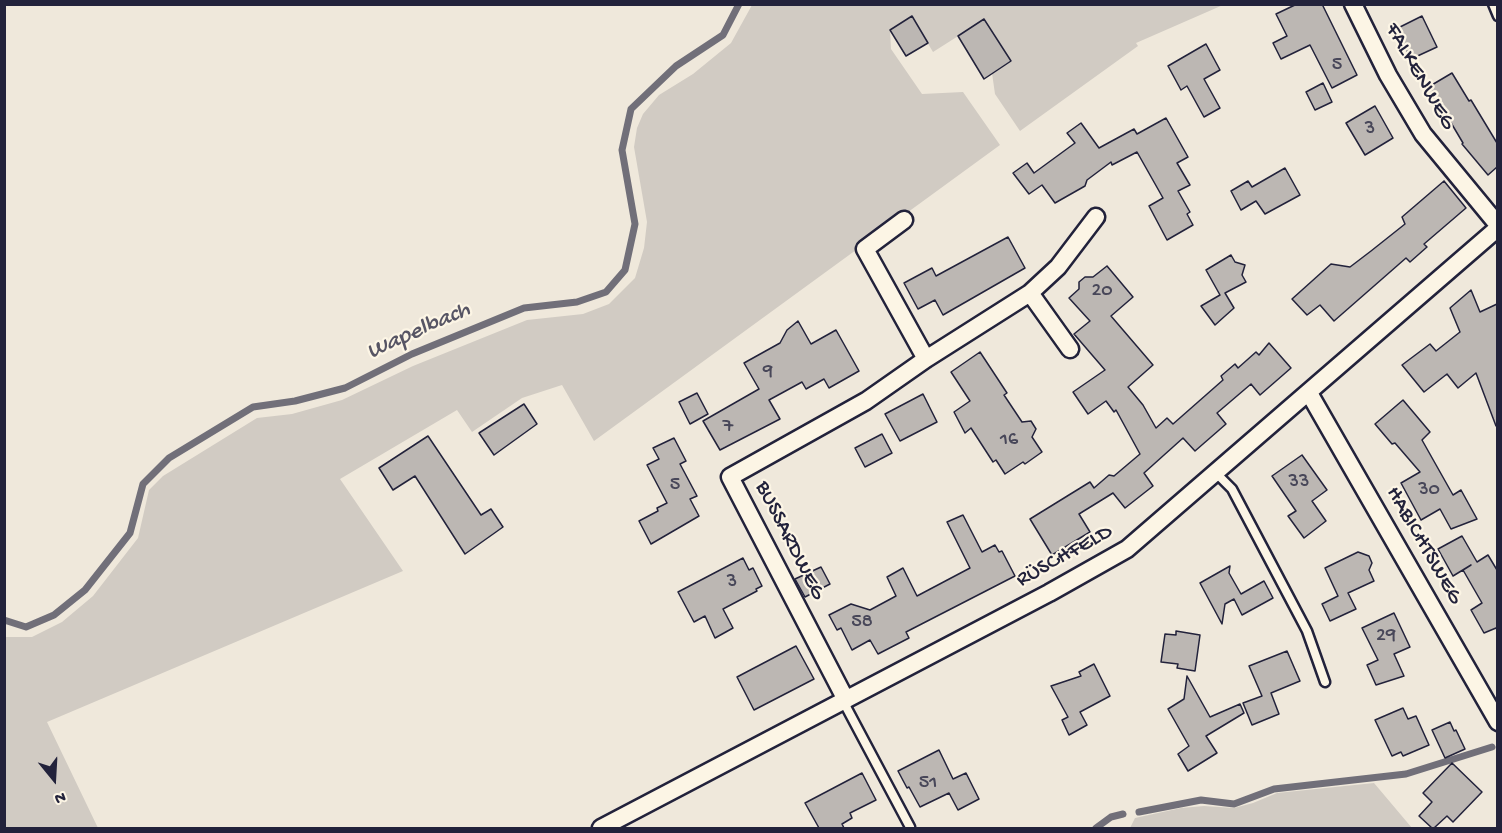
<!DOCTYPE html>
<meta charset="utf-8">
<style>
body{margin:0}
#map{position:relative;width:1502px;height:833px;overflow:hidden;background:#efe8db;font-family:"Gochi Hand",sans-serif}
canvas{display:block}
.frame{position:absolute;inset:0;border:6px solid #22223b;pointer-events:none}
.north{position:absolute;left:24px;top:749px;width:60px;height:60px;-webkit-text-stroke:4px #fcf5e5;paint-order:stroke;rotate:162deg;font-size:16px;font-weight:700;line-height:24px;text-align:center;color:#22223b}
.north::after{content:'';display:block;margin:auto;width:21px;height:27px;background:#22223b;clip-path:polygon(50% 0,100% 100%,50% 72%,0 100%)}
</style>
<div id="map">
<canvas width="1502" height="833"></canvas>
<div class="frame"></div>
<div class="north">N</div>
</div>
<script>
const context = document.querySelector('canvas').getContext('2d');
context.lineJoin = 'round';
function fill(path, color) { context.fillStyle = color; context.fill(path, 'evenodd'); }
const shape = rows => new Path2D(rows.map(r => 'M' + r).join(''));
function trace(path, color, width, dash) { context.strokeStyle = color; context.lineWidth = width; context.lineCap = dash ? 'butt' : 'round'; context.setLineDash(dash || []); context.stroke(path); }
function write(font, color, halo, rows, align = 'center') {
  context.font = font + ' "Gochi Hand",sans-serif'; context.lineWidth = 4.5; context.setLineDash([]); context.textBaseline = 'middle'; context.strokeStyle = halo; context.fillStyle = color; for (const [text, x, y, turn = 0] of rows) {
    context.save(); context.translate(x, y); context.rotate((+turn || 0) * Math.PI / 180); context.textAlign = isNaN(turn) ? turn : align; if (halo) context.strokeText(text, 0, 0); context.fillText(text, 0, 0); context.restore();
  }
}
fill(shape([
 [752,5,1223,5,1136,43,1138,46,1020,131,995,94,992,73,1011,61,985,19,933,52,912,17,890,30,891,49,922,94,963,92,1000,145,594,441,562,385,522,398,472,432,457,410,340,479,403,571,47,722,98,828,5,828,5,637,32,637,62,622,93,596,138,538,149,490,163,476,257,418,292,414,342,400,413,366,527,320,583,314,609,304,635,278,644,248,647,222,634,147,637,128,643,114,659,95,693,74,731,43],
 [1374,783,1412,828,1130,828,1135,818,1181,808,1204,806,1234,808,1253,803,1277,793]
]), '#d1cbc3');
trace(shape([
 [4,620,26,627,54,615,85,590,130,533,143,484,169,458,253,407,295,401,345,388,412,354,524,308,577,302,606,292,625,270,635,224,622,150,631,109,676,66,723,35,739,4],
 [1139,812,1201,800,1234,804,1274,789,1406,774,1492,747],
 [1096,828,1111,817,1123,814]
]), '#716f79', 7);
const building = shape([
 [1297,4,1322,4,1357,75,1332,88,1310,45,1281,59,1273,43,1287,36,1276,14,1297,4],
 [912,16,928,43,906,56,890,30,912,16],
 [1422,16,1437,47,1411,59,1396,29,1422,16],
 [984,19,1011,61,984,79,958,36,984,19],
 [1206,44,1220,70,1204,79,1220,108,1204,117,1187,86,1181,90,1168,66,1206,44],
 [1452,73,1469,101,1471,100,1497,143,1497,167,1488,175,1462,144,1463,143,1447,116,1442,118,1425,89,1452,73],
 [1323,83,1332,102,1315,110,1306,92,1323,83],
 [1375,106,1393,138,1365,155,1346,123,1375,106],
 [1166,118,1188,157,1177,163,1190,185,1178,191,1190,212,1187,214,1193,225,1167,240,1149,206,1163,198,1137,152,1112,165,1111,162,1087,180,1085,186,1055,203,1042,185,1029,194,1013,173,1027,163,1034,173,1075,143,1067,133,1081,123,1099,148,1134,129,1137,134,1166,118],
 [1285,168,1300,195,1265,214,1256,201,1241,210,1231,191,1248,181,1252,187,1285,168],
 [1444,181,1466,208,1424,244,1427,247,1410,262,1406,258,1334,321,1320,305,1307,315,1292,299,1331,264,1350,267,1371,251,1405,224,1402,217,1444,181],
 [1008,237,1025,268,943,315,935,300,918,309,904,283,932,268,936,276,1008,237],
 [1231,255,1235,262,1245,265,1242,275,1246,282,1225,293,1234,308,1215,325,1201,306,1220,295,1206,270,1231,255],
 [1107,266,1133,297,1111,316,1153,365,1128,387,1143,405,1156,428,1167,418,1173,424,1223,380,1221,376,1235,364,1238,368,1256,352,1259,355,1269,343,1291,368,1260,395,1251,384,1217,413,1226,424,1195,451,1183,438,1144,473,1153,486,1125,508,1113,493,1079,514,1090,532,1052,555,1030,519,1090,482,1094,488,1109,475,1114,476,1140,454,1116,410,1114,412,1106,401,1088,414,1073,392,1105,370,1074,334,1090,321,1069,298,1079,289,1079,282,1085,277,1093,277,1107,266],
 [1471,290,1480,312,1497,304,1497,426,1496,426,1476,373,1458,388,1447,374,1424,392,1402,365,1430,344,1436,351,1460,332,1450,308,1471,290],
 [798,321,811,344,836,330,859,371,829,388,824,379,806,389,802,382,769,400,780,419,720,450,703,421,759,389,744,363,780,343,787,330,798,321],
 [980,352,1007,393,1004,395,1022,422,1031,421,1036,429,1032,437,1042,452,1025,464,1023,462,1005,474,996,460,993,462,971,428,965,433,954,412,970,401,951,372,980,352],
 [697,393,708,414,690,424,679,402,697,393],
 [923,394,937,422,900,441,885,414,923,394],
 [1403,400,1430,432,1422,440,1453,495,1461,490,1477,519,1451,529,1440,509,1421,520,1401,483,1420,472,1395,443,1392,444,1375,424,1403,400],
 [524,404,537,424,494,455,479,433,524,404],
 [882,434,892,453,865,467,855,448,882,434],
 [428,436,481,515,491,509,503,527,465,554,415,476,393,490,379,468,428,436],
 [674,438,686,461,680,464,697,496,690,499,699,516,651,544,639,521,658,511,657,508,667,503,647,465,659,459,653,448,674,438],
 [1302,455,1327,490,1312,501,1326,521,1304,538,1288,516,1296,511,1272,476,1302,455],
 [963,515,982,552,995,545,999,552,1002,551,1015,576,906,632,909,638,878,654,870,640,852,650,841,628,837,630,829,615,851,604,870,610,896,596,887,577,903,568,917,596,970,568,947,522,963,515],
 [1462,536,1477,562,1488,555,1497,570,1497,630,1496,628,1484,633,1471,610,1482,603,1463,570,1471,565,1453,576,1438,549,1462,536],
 [1358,552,1369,556,1372,563,1369,570,1374,581,1348,593,1356,609,1330,621,1322,604,1338,596,1325,568,1358,552],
 [743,558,749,570,753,568,762,586,756,589,757,591,723,609,733,628,715,638,705,616,694,622,678,592,743,558],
 [1230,566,1229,573,1241,594,1264,581,1273,598,1242,615,1234,599,1225,604,1222,624,1200,583,1230,566],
 [821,567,830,584,805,597,795,579,821,567],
 [1394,613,1410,647,1394,654,1404,676,1376,685,1367,665,1378,660,1362,628,1394,613],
 [1176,631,1200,635,1195,671,1177,668,1178,664,1161,662,1165,634,1176,635,1176,631],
 [796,646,814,679,754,710,737,677,796,646],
 [1287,651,1300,681,1271,693,1279,714,1252,725,1243,703,1262,696,1249,666,1287,651],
 [1094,664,1110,696,1080,712,1087,725,1069,735,1062,720,1068,717,1051,686,1081,676,1079,672,1094,664],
 [1187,676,1210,717,1240,704,1244,713,1206,736,1217,753,1188,771,1178,754,1189,746,1168,709,1184,699,1187,676],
 [1403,708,1408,719,1416,716,1429,745,1403,756,1401,752,1392,756,1375,720,1403,708],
 [1450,722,1454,731,1456,730,1465,749,1445,758,1432,730,1450,722],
 [939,750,953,779,966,773,979,799,958,810,949,793,920,807,909,787,907,788,898,771,939,750],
 [1452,763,1482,792,1453,822,1447,816,1434,828,1432,828,1419,816,1432,802,1423,793,1452,763],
 [862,773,876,800,850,813,852,818,842,824,844,828,819,828,805,803,862,773]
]);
fill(building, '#bcb7b3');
trace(building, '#22223b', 1.5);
const lane = shape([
 [1493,4,1498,16],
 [1216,473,1232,489,1307,631,1325,682],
 [843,701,910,827]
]);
const street = shape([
 [1353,4,1388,75,1423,134,1498,225],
 [904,220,865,249,926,359],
 [1030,293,1070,349],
 [1309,393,1498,722],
 [846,700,730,477,866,401,926,359,1030,293,1058,267,1096,217],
 [601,828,1049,593,1127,549,1498,228]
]);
trace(lane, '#22223b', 13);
trace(street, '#22223b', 21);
trace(lane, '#fcf5e5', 8);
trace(street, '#fcf5e5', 16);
write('20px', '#484759', null, [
 ["5",1337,66],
 ["3",1370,130],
 ["20",1102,292],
 ["9",768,373],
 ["7",728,428],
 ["16",1009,441],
 ["33",1299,483],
 ["5",675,486],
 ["30",1429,491],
 ["3",732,583],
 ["58",862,623],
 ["29",1386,637],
 ["51",928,784]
]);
write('22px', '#22223b', '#fcf5e5', [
 ["FALKENWEG",1419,77,60],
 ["BUSSARDWEG",789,541,63],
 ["HABICHTSWEG",1423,546,60],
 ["RÜSCHFELD",1065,557,-29]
]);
write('italic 24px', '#575564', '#fcf5e5', [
 ["Wapelbach",419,332,-24]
]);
</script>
